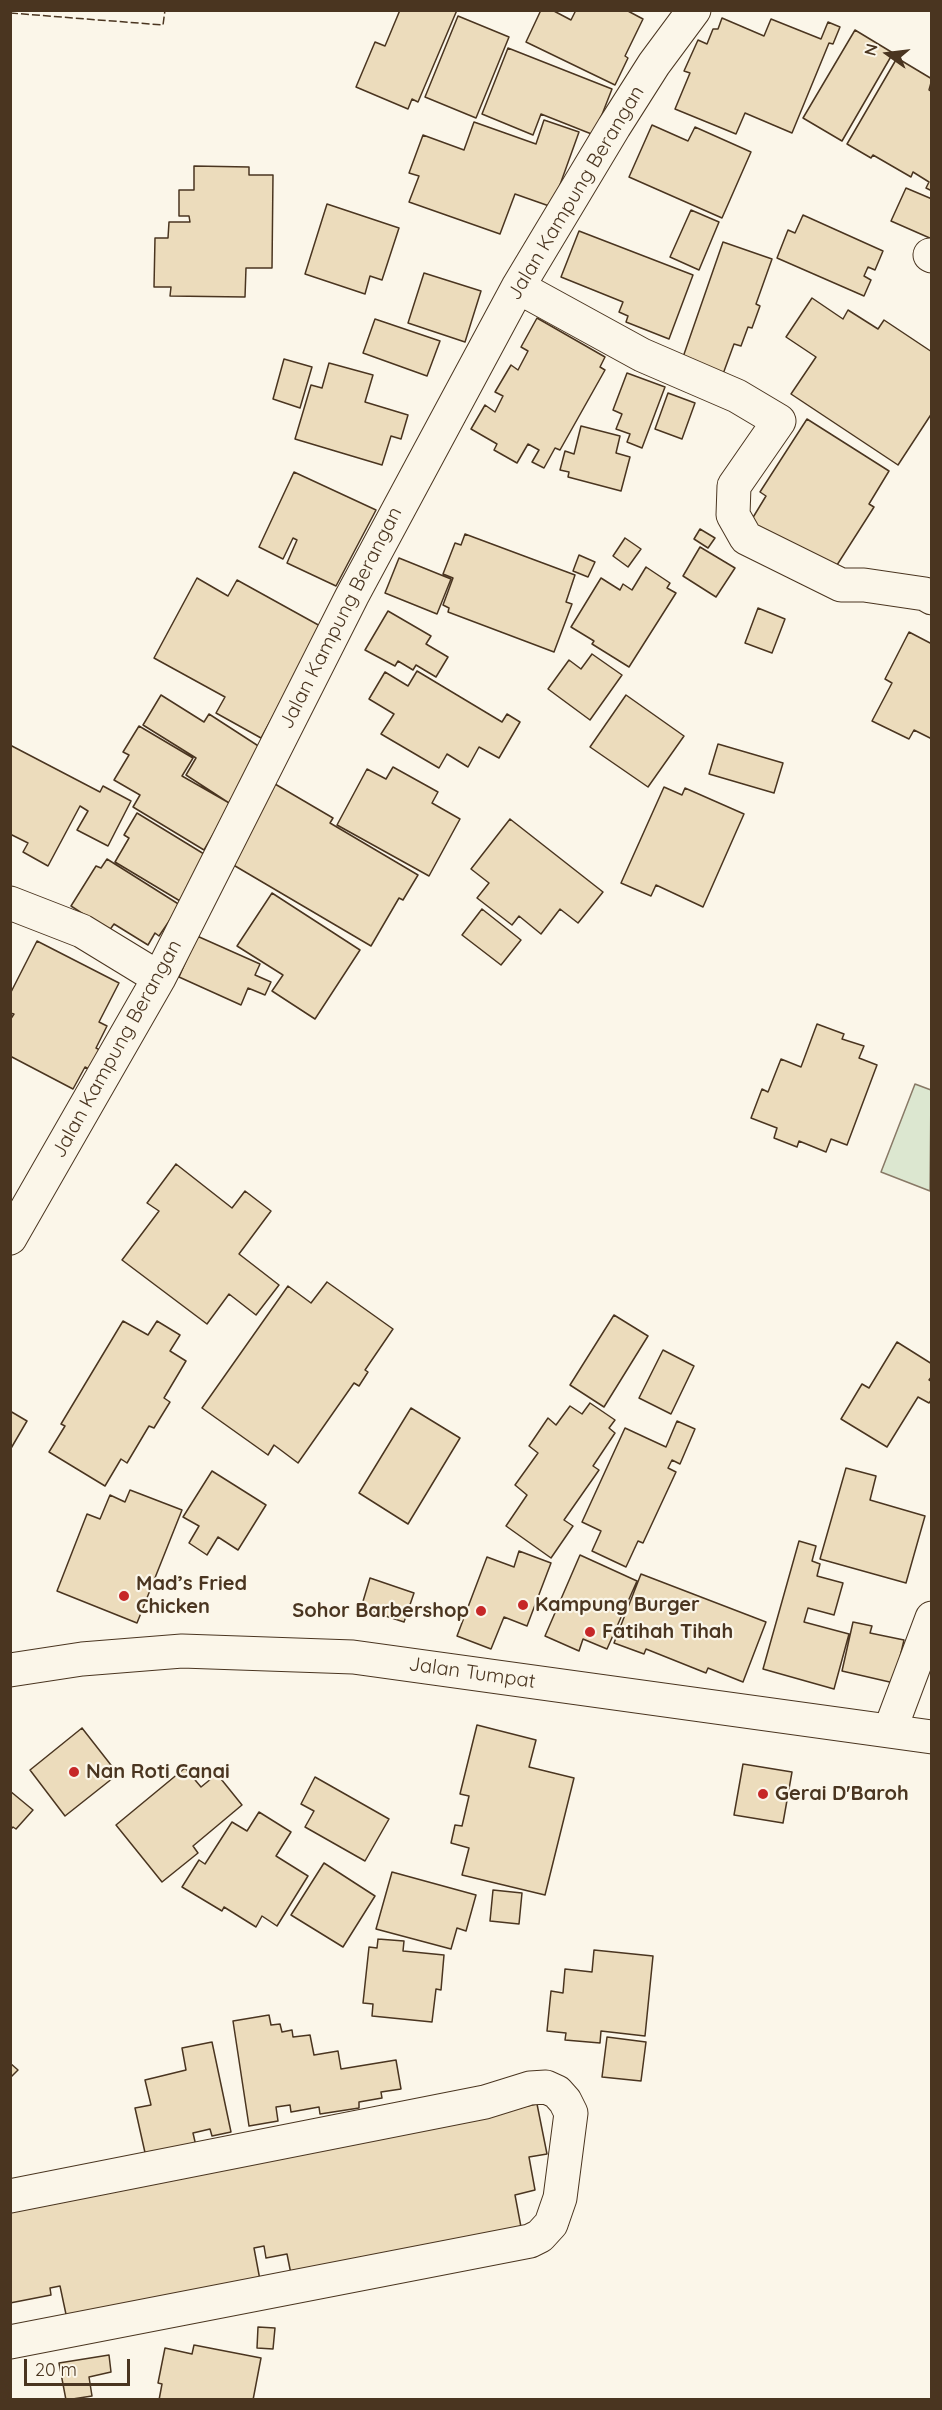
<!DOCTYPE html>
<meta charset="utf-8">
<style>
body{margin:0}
#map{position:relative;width:942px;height:2410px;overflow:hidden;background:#fbf6e9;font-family:Quicksand,sans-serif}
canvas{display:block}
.frame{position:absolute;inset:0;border:12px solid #4a3520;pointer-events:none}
.north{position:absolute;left:858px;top:24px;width:60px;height:60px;-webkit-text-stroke:4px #fbf6e9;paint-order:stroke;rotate:284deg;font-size:16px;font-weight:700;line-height:24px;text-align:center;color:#4a3520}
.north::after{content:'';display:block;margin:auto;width:21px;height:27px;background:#4a3520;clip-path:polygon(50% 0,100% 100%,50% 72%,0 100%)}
.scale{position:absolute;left:24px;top:2359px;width:106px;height:27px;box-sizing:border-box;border:3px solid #4a3520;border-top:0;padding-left:8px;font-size:18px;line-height:21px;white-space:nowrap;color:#4a3520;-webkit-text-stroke:4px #fbf6e9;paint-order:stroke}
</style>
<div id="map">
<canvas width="942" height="2410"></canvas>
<div class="frame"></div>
<div class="north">N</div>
<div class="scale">20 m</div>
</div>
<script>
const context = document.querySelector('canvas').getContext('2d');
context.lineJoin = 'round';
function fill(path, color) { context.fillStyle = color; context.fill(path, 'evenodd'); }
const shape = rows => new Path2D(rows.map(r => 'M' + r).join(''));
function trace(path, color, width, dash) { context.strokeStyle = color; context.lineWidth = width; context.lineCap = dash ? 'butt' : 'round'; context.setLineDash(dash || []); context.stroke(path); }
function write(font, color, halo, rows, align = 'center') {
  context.font = font + ' Quicksand,sans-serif'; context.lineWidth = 4.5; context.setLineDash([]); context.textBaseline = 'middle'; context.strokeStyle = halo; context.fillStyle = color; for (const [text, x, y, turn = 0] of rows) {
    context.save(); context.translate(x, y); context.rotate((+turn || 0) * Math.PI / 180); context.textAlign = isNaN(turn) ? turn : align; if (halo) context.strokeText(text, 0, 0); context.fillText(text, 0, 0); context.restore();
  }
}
const green = shape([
 [915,1084,931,1090,930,1191,881,1172,915,1084]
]);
fill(green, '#dce7d0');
trace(green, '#887966', 1.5);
const building = shape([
 [400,10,457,10,418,102,412,99,408,109,356,87,375,42,385,46,400,10],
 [541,10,552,10,571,20,576,10,626,10,643,19,625,56,628,58,615,85,526,42,541,10],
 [458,16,509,37,476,118,425,97,458,16],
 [722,18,764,36,771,19,821,39,828,22,840,27,833,44,829,43,792,133,745,113,736,134,675,109,690,73,684,71,698,40,707,44,713,29,718,29,722,18],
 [855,30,893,53,842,141,803,118,855,30],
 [508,48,612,89,594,135,541,114,533,135,482,114,508,48],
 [897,58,932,79,929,90,932,92,932,191,926,188,929,182,913,172,911,177,873,155,871,158,847,144,897,58],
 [544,120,579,132,552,207,515,194,500,234,409,202,419,176,409,173,423,135,464,150,474,122,536,144,544,120],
 [652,125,688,141,695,127,751,152,722,218,629,177,652,125],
 [194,166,249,167,249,175,273,175,272,268,246,268,245,297,170,296,171,287,154,287,155,238,168,238,169,222,190,222,189,216,179,216,179,190,194,190,194,166],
 [906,188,932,199,932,239,891,221,906,188],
 [327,204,399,228,382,280,370,276,365,294,305,274,327,204],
 [691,210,719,222,699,270,670,257,691,210],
 [803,215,883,251,875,270,868,267,864,276,871,280,864,296,777,258,788,230,795,233,803,215],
 [579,231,693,275,669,339,626,322,628,316,619,312,623,302,561,277,579,231],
 [723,242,772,259,756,304,760,306,752,328,748,327,741,346,734,344,723,374,682,360,723,242],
 [424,273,481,291,465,342,408,323,424,273],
 [812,298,843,319,848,310,878,329,884,320,932,352,932,413,898,465,791,394,816,357,786,337,812,298],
 [537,318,605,357,600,367,605,370,560,450,555,448,544,468,532,462,539,450,528,444,517,463,494,450,497,444,471,429,485,405,495,412,503,396,495,392,511,365,518,370,528,351,521,347,537,318],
 [375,319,440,341,427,376,363,353,375,319],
 [284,359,312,367,300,408,273,399,284,359],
 [329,363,373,375,365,402,408,415,401,439,391,436,382,465,295,439,311,385,322,388,329,363],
 [627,373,665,387,642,448,627,442,630,434,616,429,622,414,613,410,627,373],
 [668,393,695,403,682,439,655,429,668,393],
 [807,419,889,471,869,504,874,507,830,576,749,524,766,496,760,492,807,419],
 [581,426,620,436,616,453,630,457,621,491,568,477,569,472,560,470,565,451,574,454,581,426],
 [294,472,376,510,336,586,287,563,297,540,293,538,283,559,259,547,294,472],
 [700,529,715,538,708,548,694,539,700,529],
 [465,534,575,575,566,602,572,604,554,652,448,612,449,608,443,605,453,578,443,574,455,543,461,545,465,534],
 [625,538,641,549,628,567,613,556,625,538],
 [700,547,735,568,716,597,683,576,700,547],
 [579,555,595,562,588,577,573,571,579,555],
 [399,558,451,579,437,614,385,593,399,558],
 [646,567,670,583,667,588,676,593,629,667,592,644,594,641,571,627,601,578,620,590,623,584,632,590,646,567],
 [197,578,228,596,237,580,322,627,261,738,216,713,225,697,154,658,197,578],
 [758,608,785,619,772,653,745,643,758,608],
 [388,611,431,636,426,644,448,657,436,677,416,665,413,670,398,661,395,666,365,650,388,611],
 [909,632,932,644,932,739,914,730,909,739,872,721,892,683,885,679,909,632],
 [592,654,622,675,590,720,548,689,569,660,581,669,592,654],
 [417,671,502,722,507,714,520,722,499,758,479,747,468,767,447,754,439,768,381,734,394,714,369,699,385,672,408,686,417,671],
 [161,695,204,722,209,714,263,749,229,803,186,775,196,758,143,725,161,695],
 [626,695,684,736,648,787,590,747,626,695],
 [139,726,193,758,182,776,231,804,204,850,133,807,140,795,114,780,129,755,123,752,139,726],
 [718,744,783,763,774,793,709,774,718,744],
 [10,745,100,792,103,786,131,801,108,846,77,830,88,811,80,806,48,866,23,852,28,843,10,834,10,745],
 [393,767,438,792,432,803,460,819,429,876,337,825,367,769,386,779,393,767],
 [275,784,333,818,330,823,418,875,403,900,399,898,371,946,230,863,275,784],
 [664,787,682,795,685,788,744,814,703,907,656,885,651,896,621,883,664,787],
 [137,813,204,854,194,873,201,877,185,904,115,862,129,838,124,835,137,813],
 [510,819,603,892,578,923,560,909,541,934,519,916,512,925,477,898,489,883,471,869,510,819],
 [107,859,180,905,159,936,155,933,148,945,114,924,109,931,71,906,96,866,101,868,107,859],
 [272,893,360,950,315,1019,272,991,283,975,237,946,272,893],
 [482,909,521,940,501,965,462,935,482,909],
 [197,936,260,964,255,975,271,982,265,995,248,988,241,1005,179,977,197,936],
 [37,941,119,983,99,1022,107,1026,96,1048,102,1051,91,1070,85,1067,73,1089,10,1056,10,1020,14,1014,10,1013,10,994,37,941],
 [817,1024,844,1034,842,1039,864,1046,859,1058,877,1065,847,1145,831,1139,826,1152,799,1141,797,1147,774,1138,777,1128,751,1118,762,1089,768,1092,781,1059,801,1067,817,1024],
 [176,1164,232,1208,245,1191,271,1211,239,1254,279,1285,256,1315,229,1294,207,1324,122,1260,159,1211,147,1203,176,1164],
 [327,1282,393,1329,365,1370,368,1372,359,1386,354,1383,298,1463,274,1445,268,1455,202,1408,288,1286,311,1303,327,1282],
 [614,1315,648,1336,604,1407,570,1385,614,1315],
 [123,1321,148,1335,157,1321,180,1335,170,1351,186,1361,164,1398,170,1402,154,1428,149,1426,127,1463,121,1459,105,1486,49,1452,65,1426,61,1424,123,1321],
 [897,1342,932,1364,932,1376,929,1380,932,1382,932,1399,929,1403,918,1397,887,1447,841,1419,862,1384,869,1388,897,1342],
 [663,1350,694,1366,671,1414,639,1398,663,1350],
 [590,1403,615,1420,609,1428,615,1433,593,1466,599,1470,564,1520,573,1526,551,1558,506,1526,527,1495,515,1485,538,1453,529,1446,548,1418,556,1425,570,1406,582,1414,590,1403],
 [411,1408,460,1438,408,1524,359,1493,411,1408],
 [10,1411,27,1421,10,1450,10,1411],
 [677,1421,695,1429,680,1464,672,1460,668,1468,676,1472,643,1543,638,1541,626,1567,592,1551,601,1531,582,1522,625,1428,666,1447,677,1421],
 [846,1468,876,1476,870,1500,925,1516,906,1583,820,1559,846,1468],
 [212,1471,266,1505,238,1550,218,1537,207,1555,189,1543,199,1526,183,1517,212,1471],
 [130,1490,182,1510,137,1623,57,1591,87,1514,100,1519,110,1495,125,1502,130,1490],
 [799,1541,816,1546,812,1561,820,1564,817,1576,843,1583,834,1615,808,1608,804,1622,849,1634,834,1689,763,1669,799,1541],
 [519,1551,551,1563,527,1626,504,1617,491,1649,457,1636,487,1557,514,1567,519,1551],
 [580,1555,637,1581,607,1649,583,1639,579,1651,545,1636,580,1555],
 [641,1574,766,1622,743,1682,708,1668,706,1673,646,1649,644,1654,614,1643,641,1574],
 [370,1578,414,1593,404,1622,361,1608,370,1578],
 [853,1622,872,1626,870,1633,904,1640,894,1683,842,1671,853,1622],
 [477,1725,536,1740,529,1767,574,1778,545,1895,462,1875,469,1848,451,1843,455,1825,462,1826,469,1796,460,1794,477,1725],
 [82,1728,118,1774,65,1816,30,1770,82,1728],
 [743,1764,792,1772,783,1823,734,1815,743,1764],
 [185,1768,201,1787,217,1774,242,1805,193,1846,198,1853,162,1882,116,1825,185,1768],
 [315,1777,389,1819,365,1861,305,1827,314,1811,301,1804,315,1777],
 [10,1791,33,1810,16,1829,13,1827,10,1830,10,1791],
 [259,1812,291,1832,276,1856,308,1876,277,1926,262,1916,256,1927,224,1907,222,1911,182,1887,199,1860,205,1864,232,1822,247,1831,259,1812],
 [324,1863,375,1896,343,1947,291,1915,324,1863],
 [392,1872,476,1895,466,1931,457,1928,451,1949,376,1929,392,1872],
 [493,1890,522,1893,519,1924,490,1921,493,1890],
 [378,1939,404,1941,403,1951,444,1955,441,1990,436,1989,432,2022,372,2016,373,2004,363,2003,369,1947,377,1948,378,1939],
 [594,1950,653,1956,645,2036,601,2031,600,2043,565,2040,566,2033,547,2031,551,1991,563,1993,565,1969,592,1972,594,1950],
 [269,2015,271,2025,280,2024,282,2032,292,2030,293,2037,310,2035,314,2055,338,2051,341,2069,396,2060,401,2089,381,2092,382,2098,359,2102,359,2108,320,2114,319,2107,291,2112,290,2105,276,2107,278,2121,249,2126,233,2021,269,2015],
 [607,2037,646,2042,641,2081,602,2077,607,2037],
 [212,2042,231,2132,212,2136,210,2129,193,2133,196,2146,146,2157,135,2108,151,2105,145,2080,186,2070,182,2048,212,2042],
 [10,2063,18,2070,10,2078,10,2063],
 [537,2104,547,2154,529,2157,535,2190,515,2195,521,2227,291,2274,287,2254,266,2258,264,2246,254,2248,260,2280,67,2319,60,2286,50,2288,51,2295,10,2303,10,2211,537,2104],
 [258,2327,275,2328,273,2349,257,2348,258,2327],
 [194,2345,261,2358,253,2400,159,2400,162,2384,158,2383,165,2348,192,2354,194,2345],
 [109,2355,111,2372,89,2377,92,2396,66,2400,59,2363,109,2355]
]);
fill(building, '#ecdcbc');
trace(building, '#4a3520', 1.5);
const minor = shape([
 [930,255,932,256],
 [518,287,642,355,737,396,779,421,734,486,733,515,746,538,841,585,864,585,925,594,932,598],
 [10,903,82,931,159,978],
 [10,1238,159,978,352,596,518,287,614,127,654,64,694,10],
 [890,1730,932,1618],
 [10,2196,485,2102,530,2088,546,2087,557,2092,565,2101,571,2113,560,2198,551,2224,540,2236,530,2241,10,2342]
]);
const major = shape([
 [10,1670,82,1659,182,1651,353,1657,932,1737]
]);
trace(minor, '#4a3520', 35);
trace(major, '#4a3520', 35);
trace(minor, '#fbf6e9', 33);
trace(major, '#fbf6e9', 33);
trace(shape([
 [10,13,163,25,165,10]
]), '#4a3520', 1.5, [8, 3]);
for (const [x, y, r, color] of [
 [124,1596,6,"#c62828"],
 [523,1605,6,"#c62828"],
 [481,1611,6,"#c62828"],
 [590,1632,6,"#c62828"],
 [74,1772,6,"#c62828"],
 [763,1794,6,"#c62828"]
]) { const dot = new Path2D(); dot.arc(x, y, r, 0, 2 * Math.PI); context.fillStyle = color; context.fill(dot); trace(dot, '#fbf6e9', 2); }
write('20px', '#4a3520', '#fbf6e9', [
 ["Jalan Kampung Berangan",576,193,-59],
 ["Jalan Kampung Berangan",341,618,-63],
 ["Jalan Kampung Berangan",117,1049,-61],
 ["Jalan Tumpat",472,1673,8]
]);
write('bold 20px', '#4a3520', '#fbf6e9', [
 ["Mad’s Fried",136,1584],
 ["Chicken",136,1607],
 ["Kampung Burger",535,1605],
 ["Sohor Barbershop",469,1611,"right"],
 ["Fatihah Tihah",602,1632],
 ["Nan Roti Canai",86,1772],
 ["Gerai D'Baroh",775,1794]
], 'left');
</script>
